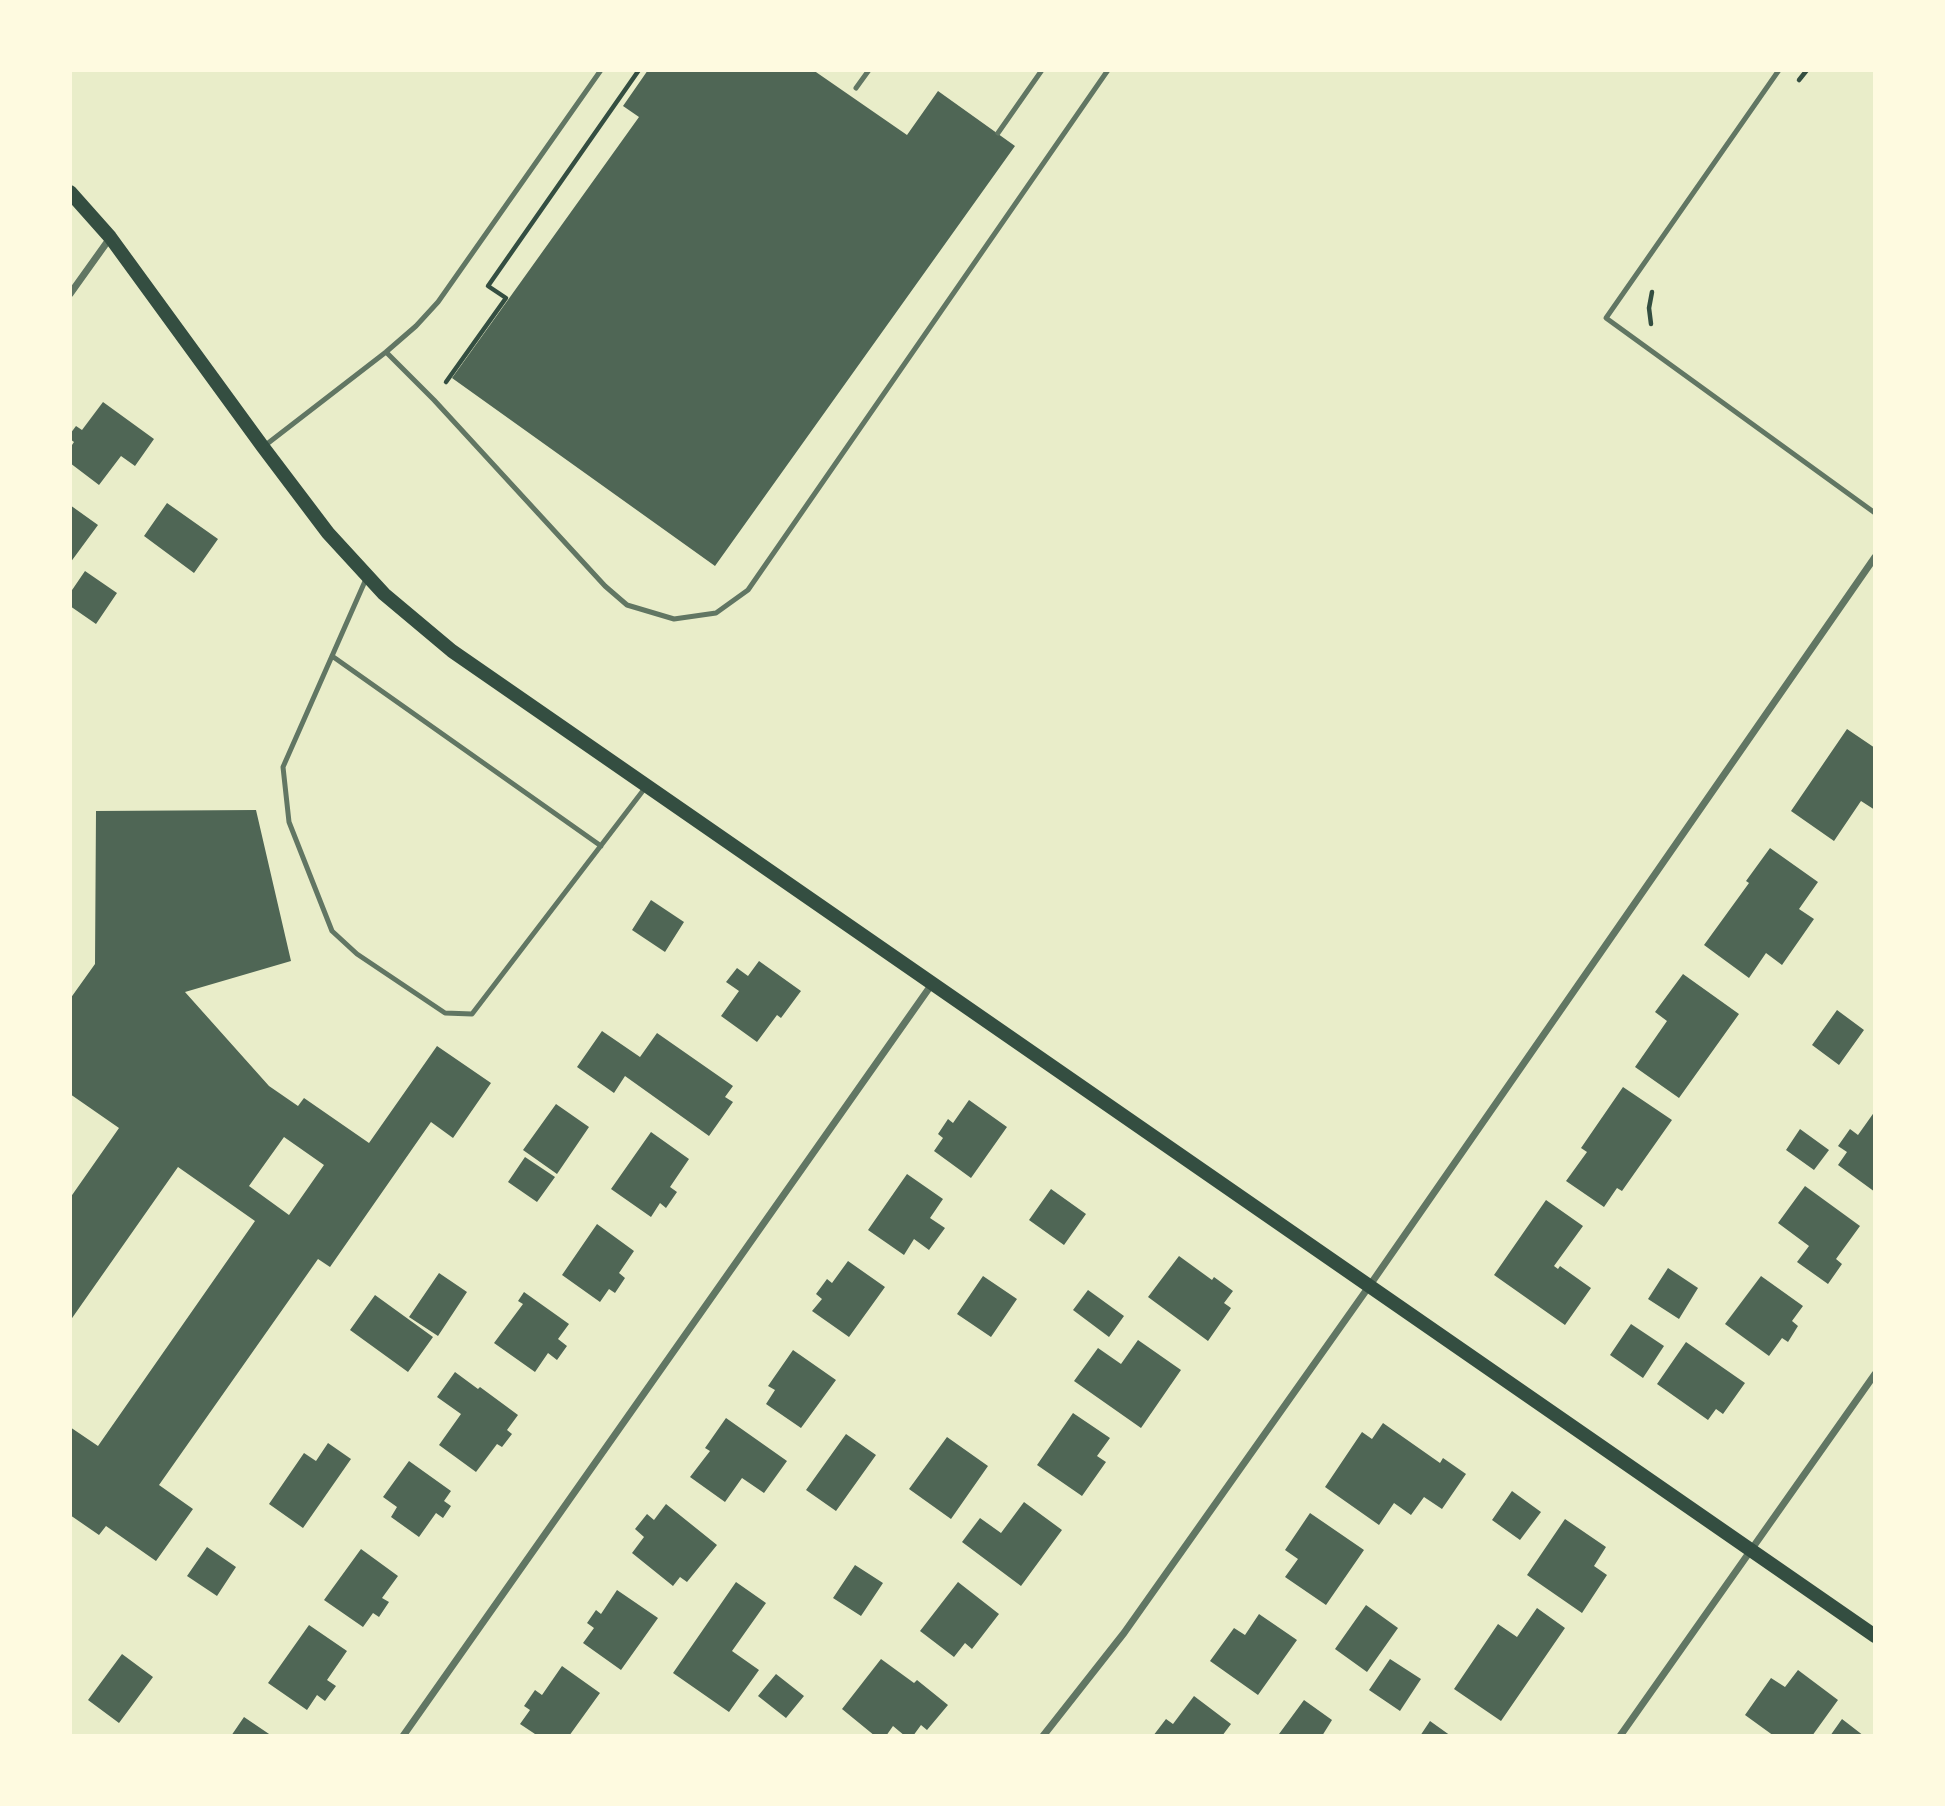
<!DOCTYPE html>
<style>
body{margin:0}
#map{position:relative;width:1945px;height:1806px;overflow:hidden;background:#e9edc9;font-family:"PT Sans",sans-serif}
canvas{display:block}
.frame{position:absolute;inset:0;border:72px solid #fefae0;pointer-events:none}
</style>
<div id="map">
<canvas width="1945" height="1806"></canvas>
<div class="frame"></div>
</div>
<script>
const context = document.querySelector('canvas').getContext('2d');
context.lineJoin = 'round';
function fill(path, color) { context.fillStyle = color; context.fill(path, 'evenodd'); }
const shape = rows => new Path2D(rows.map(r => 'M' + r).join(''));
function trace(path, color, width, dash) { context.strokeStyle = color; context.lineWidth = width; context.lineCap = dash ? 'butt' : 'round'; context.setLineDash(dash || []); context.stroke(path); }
fill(shape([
 [648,70,813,70,907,135,938,91,1015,146,715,566,452,378,639,117,623,106],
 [103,402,154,439,135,466,121,456,99,485,70,463,70,448,74,442,70,439,70,434,76,426,82,430],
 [167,503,218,539,194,573,144,536],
 [70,505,98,525,70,563],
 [85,571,117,593,96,624,70,606,70,593],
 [1847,729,1875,748,1875,810,1861,801,1834,841,1791,811],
 [256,810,291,961,185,992,269,1086,298,1106,304,1098,369,1143,437,1046,491,1083,453,1138,431,1122,330,1267,318,1259,159,1485,193,1509,156,1561,106,1526,99,1535,70,1515,70,1427,98,1446,255,1221,178,1167,70,1321,70,1198,119,1128,70,1094,70,999,95,964,96,811],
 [284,1137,324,1165,289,1215,249,1186],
 [1770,848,1818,882,1799,909,1814,919,1782,965,1766,953,1749,978,1704,945,1749,883,1746,881],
 [651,900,684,922,665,952,632,930],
 [759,961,801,991,781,1018,777,1015,757,1042,721,1016,739,991,726,982,737,968,748,976],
 [1683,974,1739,1014,1679,1098,1635,1067,1667,1021,1655,1012],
 [1837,1010,1864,1030,1839,1065,1812,1045],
 [602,1031,640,1057,657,1033,733,1086,725,1097,733,1102,709,1136,625,1076,614,1093,577,1067],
 [1623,1087,1672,1120,1622,1191,1617,1188,1604,1207,1566,1181,1587,1152,1581,1148],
 [969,1100,1007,1127,971,1178,934,1151,943,1138,938,1134,948,1119,953,1123],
 [556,1104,589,1127,557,1174,523,1150],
 [1875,1111,1875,1192,1838,1165,1847,1152,1838,1146,1850,1129,1858,1135],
 [1800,1129,1829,1150,1814,1170,1786,1150],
 [651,1132,689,1159,670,1187,677,1192,666,1208,660,1203,651,1217,611,1189],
 [525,1157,555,1177,537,1202,508,1182],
 [907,1174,943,1199,930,1218,945,1228,929,1250,914,1239,904,1255,868,1230],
 [1805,1186,1860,1226,1836,1259,1842,1264,1828,1284,1797,1262,1809,1246,1778,1223],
 [1051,1189,1086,1214,1064,1245,1029,1220],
 [1546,1200,1583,1226,1554,1266,1558,1269,1560,1266,1591,1288,1565,1325,1494,1275],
 [597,1224,634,1251,619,1273,625,1278,615,1293,609,1289,600,1302,562,1275],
 [1179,1256,1212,1280,1214,1277,1233,1291,1224,1303,1231,1308,1208,1341,1148,1297],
 [848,1261,885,1287,849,1337,812,1311,822,1299,816,1294,827,1279,832,1283],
 [1668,1268,1698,1288,1679,1319,1648,1299],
 [439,1273,467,1292,438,1336,409,1317],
 [983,1276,1017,1299,991,1337,957,1314],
 [1761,1276,1803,1306,1792,1321,1798,1326,1788,1342,1782,1338,1769,1356,1725,1324],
 [1088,1290,1124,1316,1109,1337,1073,1310],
 [524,1292,569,1324,558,1339,567,1346,557,1360,548,1353,535,1372,494,1343,523,1304,518,1301],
 [375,1295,433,1337,408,1372,350,1330],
 [1631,1324,1664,1346,1643,1378,1610,1355],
 [1138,1340,1181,1370,1141,1428,1074,1381,1098,1348,1121,1364],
 [1686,1342,1745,1383,1723,1414,1716,1409,1708,1420,1657,1384],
 [793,1350,836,1380,801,1428,766,1404,775,1390,768,1386],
 [455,1372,478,1389,480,1387,518,1415,507,1430,512,1434,502,1447,497,1444,476,1472,439,1445,461,1414,437,1397],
 [1073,1413,1110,1438,1097,1456,1106,1462,1082,1496,1037,1465],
 [726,1418,787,1461,764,1493,742,1478,725,1502,690,1477,710,1451,705,1448],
 [1383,1423,1440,1463,1443,1458,1466,1474,1442,1509,1424,1497,1411,1515,1394,1503,1379,1525,1325,1487,1362,1432,1372,1439],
 [846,1434,876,1455,836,1511,806,1490],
 [947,1437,988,1466,951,1519,909,1489],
 [328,1443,351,1459,303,1528,269,1504,304,1453,316,1461],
 [409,1461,451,1491,444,1501,451,1506,443,1518,436,1513,419,1537,391,1517,397,1507,383,1497],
 [1512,1491,1541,1512,1520,1540,1492,1520],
 [1024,1502,1062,1530,1021,1586,962,1542,980,1518,1001,1533],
 [666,1504,717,1545,687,1582,680,1577,673,1586,632,1553,644,1537,635,1529,647,1514,654,1520],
 [1310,1513,1364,1550,1326,1605,1285,1577,1298,1559,1285,1550],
 [1565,1519,1606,1547,1594,1566,1607,1575,1582,1613,1527,1575],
 [207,1547,236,1567,217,1596,187,1576],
 [361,1549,398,1576,382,1598,389,1602,379,1617,373,1613,363,1627,324,1600],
 [855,1565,883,1583,861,1616,833,1598],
 [736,1582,766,1603,732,1651,759,1670,729,1712,673,1673],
 [958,1582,999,1614,972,1649,965,1643,954,1657,920,1631],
 [617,1590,658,1618,621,1670,583,1643,594,1628,587,1623,596,1610,601,1614],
 [1366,1605,1398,1628,1367,1672,1335,1649],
 [1537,1608,1565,1628,1501,1721,1454,1689,1498,1624,1517,1637],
 [1259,1614,1297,1640,1258,1695,1210,1661,1234,1628,1245,1635],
 [309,1625,347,1651,327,1680,336,1686,325,1701,317,1695,307,1710,268,1683],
 [122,1654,153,1677,119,1723,88,1700],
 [881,1659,914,1683,917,1680,948,1705,927,1730,921,1725,913,1736,905,1736,893,1726,886,1736,875,1736,842,1709],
 [1390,1659,1421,1679,1400,1711,1369,1690],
 [562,1666,600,1693,569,1736,538,1736,520,1724,530,1710,524,1706,535,1690,542,1695],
 [1798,1670,1838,1700,1812,1736,1774,1736,1745,1715,1771,1678,1785,1687],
 [776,1674,804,1696,786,1718,758,1696],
 [1194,1696,1231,1724,1222,1736,1153,1736,1166,1719,1173,1724],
 [1304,1700,1332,1720,1322,1736,1282,1736,1279,1734],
 [244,1717,272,1736,231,1736],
 [1842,1719,1864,1736,1830,1736],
 [1430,1721,1451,1736,1420,1736]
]), '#4f6655');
trace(shape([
 [1799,80,1807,70],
 [1651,324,1649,308,1652,292],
 [446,382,506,298,488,286,639,70]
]), '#344e41', 4.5);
trace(shape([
 [1779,70,1606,318,1875,513],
 [856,88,869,70],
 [998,133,1042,70],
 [386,352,434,400,605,586,627,605,674,619,716,613,748,590,1108,70],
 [263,447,386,352,416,326,438,302,601,70],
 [366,579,283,767,289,822,332,931,357,954,445,1013,472,1014,645,788],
 [332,656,601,846]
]), '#617663', 5);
trace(shape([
 [70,294,110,238],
 [403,1736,932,984],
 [1043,1736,1124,1633,1370,1285,1875,557],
 [1620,1736,1875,1374]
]), '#617663', 7);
trace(shape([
 [70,192,110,237,263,447,328,533,384,594,452,651,1875,1636]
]), '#344e41', 14);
</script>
